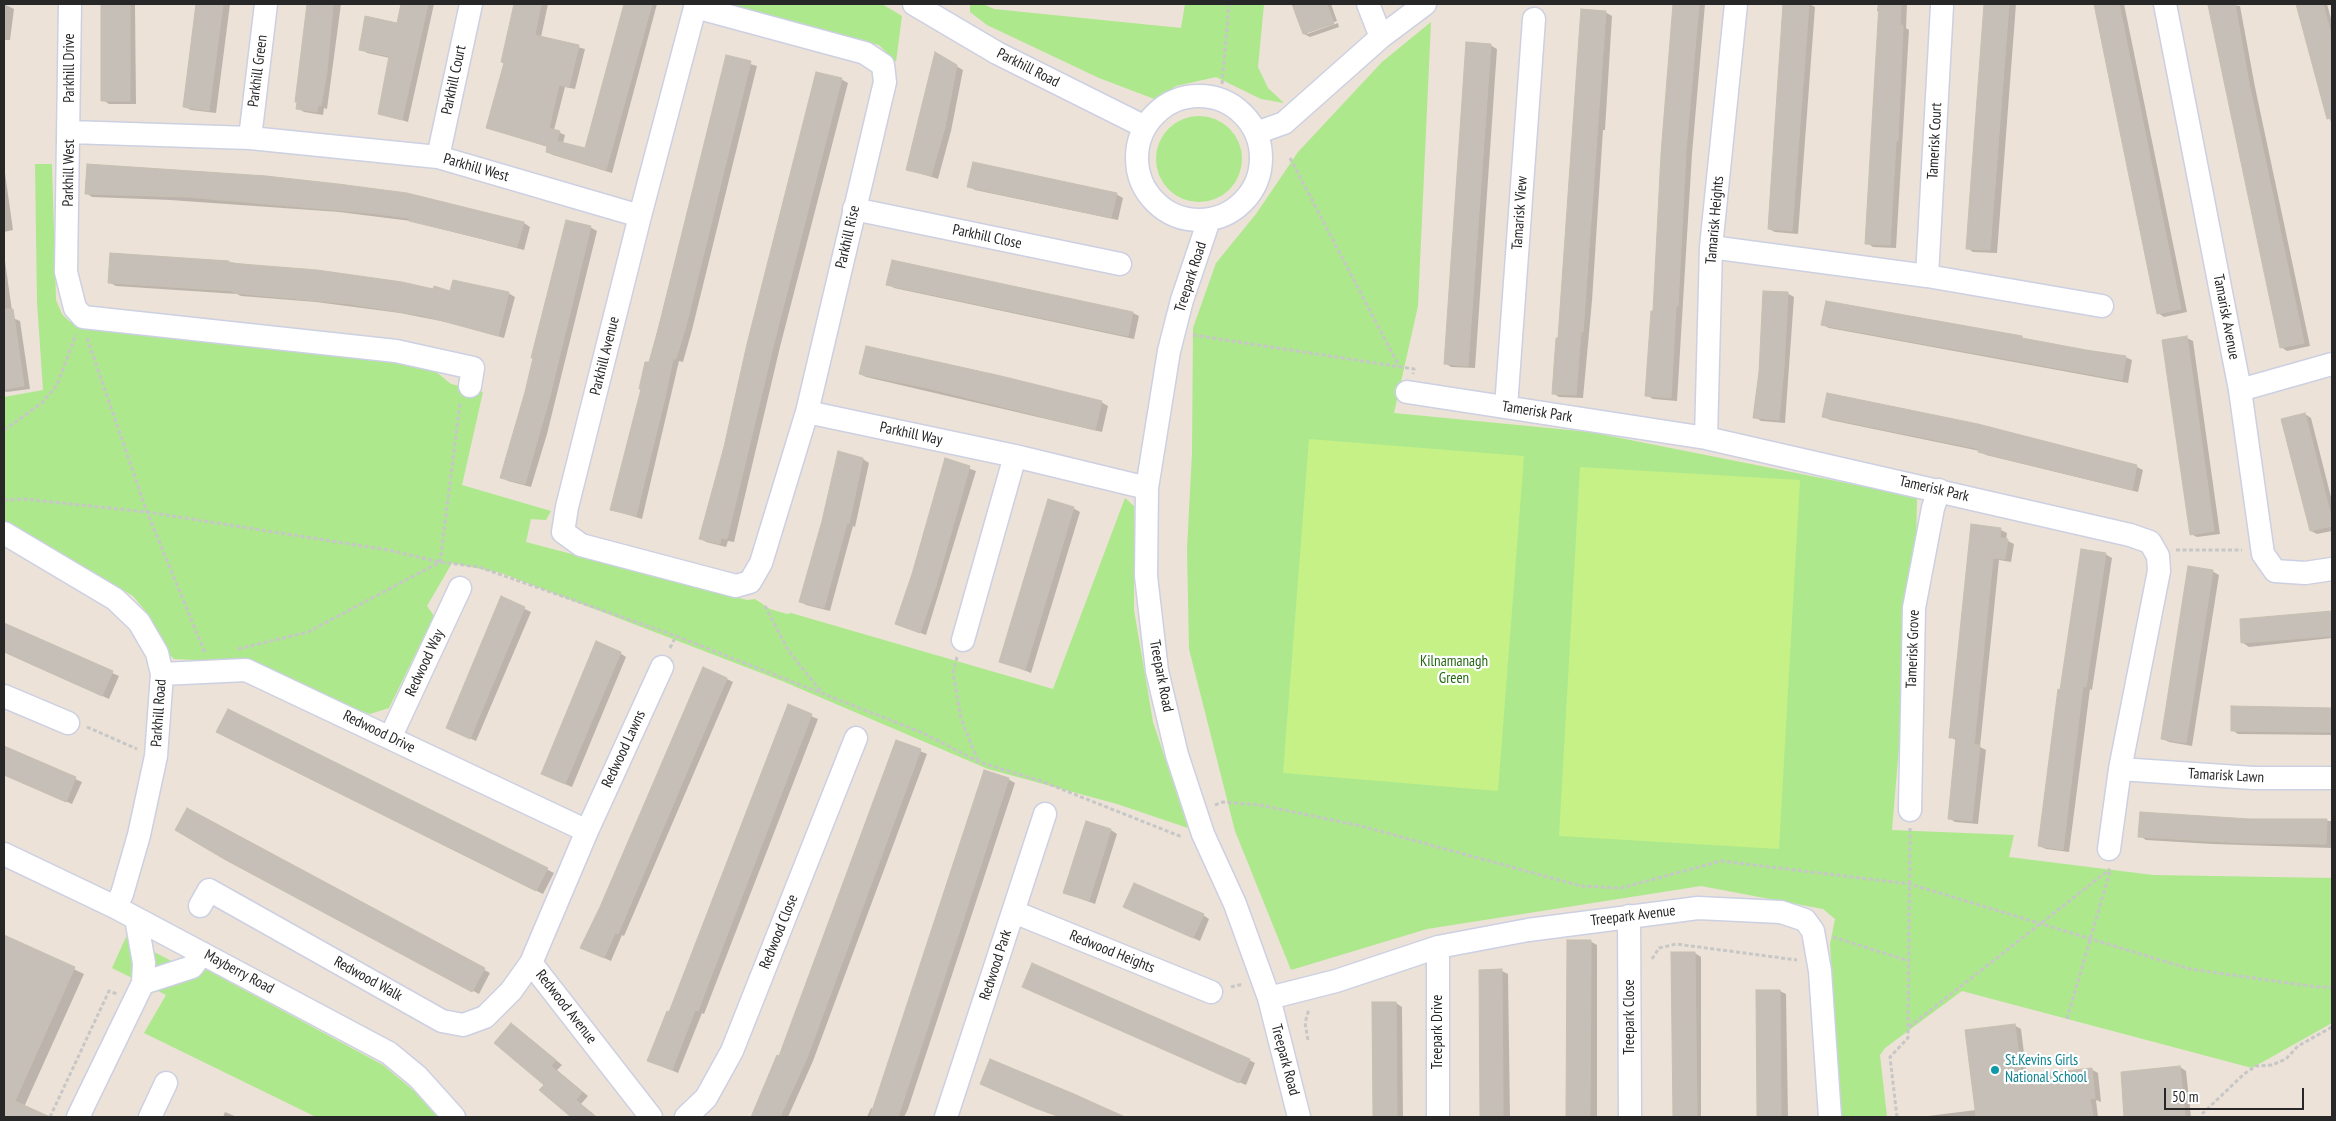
<!DOCTYPE html>
<style>
body{margin:0}
#map{position:relative;width:2336px;height:1121px;overflow:hidden;background:#ece2d7;font-family:"PT Sans Narrow",sans-serif}
canvas{display:block}
.frame{position:absolute;inset:0;border:5px solid #272727;pointer-events:none}
.scale{position:absolute;left:2164px;top:1088px;width:140px;height:22px;box-sizing:border-box;border:2px solid #272727;border-top:0;padding-left:6px;font-size:15px;line-height:18px;white-space:nowrap;color:#272727;-webkit-text-stroke:4px #fff;paint-order:stroke}
</style>
<div id="map">
<canvas width="2336" height="1121"></canvas>
<div class="frame"></div>
<div class="scale">50 m</div>
</div>
<script>
const context = document.querySelector('canvas').getContext('2d');
context.lineJoin = 'round';
function fill(path, color) { context.fillStyle = color; context.fill(path, 'evenodd'); }
const shape = rows => new Path2D(rows.map(r => 'M' + r).join(''));
function trace(path, color, width, dash) { context.strokeStyle = color; context.lineWidth = width; context.lineCap = dash ? 'butt' : 'round'; context.setLineDash(dash || []); context.stroke(path); }
function write(font, color, halo, rows, align = 'center') {
  context.font = font + ' "PT Sans Narrow",sans-serif'; context.lineWidth = 4.5; context.setLineDash([]); context.textBaseline = 'middle'; context.strokeStyle = halo; context.fillStyle = color; for (const [text, x, y, turn = 0] of rows) {
    context.save(); context.translate(x, y); context.rotate((+turn || 0) * Math.PI / 180); context.textAlign = isNaN(turn) ? turn : align; if (halo) context.strokeText(text, 0, 0); context.fillText(text, 0, 0); context.restore();
  }
}
fill(shape([
 [712,4,882,4,902,16,896,62,879,45,712,6],
 [970,4,983,4,994,9,1181,28,1185,4,1264,4,1258,67,1268,88,1284,103,1261,99,1216,77,1176,86,1157,100,1099,78,987,25,970,12],
 [1431,22,1418,306,1394,413,1590,432,1917,497,1916,546,1892,830,2014,835,2009,857,2153,875,2332,878,2332,1023,2252,1068,1962,991,1885,1048,1880,1055,1887,1117,1841,1117,1830,944,1835,919,1823,909,1701,886,1427,929,1291,970,1235,831,1189,649,1187,549,1192,453,1193,328,1216,263,1256,214,1298,152,1382,62],
 '1156 159a43 43 0 1 1 86 0a43 43 0 1 1-86 0Z',
 [35,164,52,164,56,300,62,314,69,321,86,328,302,349,430,367,451,384,483,392,462,485,551,511,546,520,531,519,526,542,747,600,755,599,770,609,787,614,791,613,1053,689,1125,498,1134,506,1134,610,1153,722,1188,828,1117,804,988,769,782,681,501,573,452,563,427,606,434,616,389,708,370,714,344,705,258,663,174,659,168,653,148,614,133,596,4,520,4,397,43,390,37,302],
 [126,937,194,973,207,970,383,1065,414,1091,437,1117,316,1117,144,1033,166,995,112,968]
]), '#ade88d');
fill(shape([
 [1309,439,1524,456,1498,791,1283,773],
 [1580,467,1800,480,1779,849,1559,836]
]), '#c5f187');
fill(shape([
 [4,4,14,9,10,40,4,40],
 [103,4,135,4,136,104,109,104,103,100],
 [196,4,230,4,216,113,191,110,185,107],
 [308,4,341,4,327,109,324,108,323,115,304,112,298,108],
 [402,4,434,4,408,122,379,113,390,58,367,53,361,49,396,31],
 [515,4,548,4,541,37,585,49,575,89,565,87,554,130,565,135,563,143,586,150,625,4,657,4,612,173,553,155,547,152,548,147,487,128,505,63,502,62],
 [1294,4,1331,4,1337,21,1307,32,1307,34,1338,23,1339,27,1310,37,1304,34],
 [1675,4,1705,4,1692,154,1677,401,1653,399,1646,395,1654,313,1662,154],
 [1785,4,1809,4,1815,7,1798,234,1775,232,1769,229],
 [1878,4,1907,4,1906,28,1909,30,1896,248,1873,247,1867,243,1880,12,1877,11],
 [1986,4,2016,4,1997,253,1973,252,1967,248],
 [2095,4,2124,4,2187,312,2164,317,2158,313],
 [2224,4,2240,6,2255,87,2310,346,2287,351,2281,347,2209,6],
 [2298,4,2327,4,2332,22,2332,126],
 [1605,12,1612,16,1605,130,1603,130,1592,301,1583,398,1559,397,1553,393,1559,339],
 [1490,45,1497,49,1475,368,1451,367,1445,363],
 [936,54,963,70,951,131,938,179,907,169],
 [727,57,757,66,692,330,683,362,679,361,642,519,612,510],
 [841,79,848,83,780,347,734,542,728,541,726,547,706,542,700,538],
 [88,165,524,223,530,227,524,250,411,221,339,212,170,200,92,197,86,193],
 [4,166,13,230,4,232],
 [969,186,1116,194,1123,198,1118,220,975,190],
 [590,227,597,231,547,434,531,487,508,481,501,477],
 [4,254,13,318,20,321,30,389,7,392,4,391],
 [111,254,229,262,451,292,508,293,515,297,504,338,451,323,400,313,316,302,241,296,237,294,116,286,109,282],
 [888,284,1133,313,1139,316,1134,339,894,288],
 [1787,293,1794,297,1785,423,1761,421,1755,417],
 [1823,325,2021,337,2026,340,2125,357,2132,360,2128,383,1829,328],
 [2187,338,2193,341,2220,534,2197,537,2191,534],
 [860,374,1101,402,1108,406,1102,432,866,377],
 [2305,414,2311,418,2332,501,2332,531,2317,534,2311,531],
 [1823,416,1977,425,2137,467,2143,470,2138,492,1986,455,1980,451,1830,420],
 [863,459,869,463,855,527,853,526,830,611,806,605,800,601,823,521],
 [946,460,976,471,926,635,896,624,913,574],
 [1073,508,1080,512,1031,673,1001,661],
 [1972,526,2001,530,2007,533,2006,540,2014,544,2011,562,1999,560,1980,747,1986,750,1978,824,1955,822,1949,818,1957,741,1951,737],
 [2105,554,2112,558,2092,690,2090,689,2069,852,2046,849,2039,846,2061,691],
 [2212,571,2219,575,2192,746,2169,742,2163,739],
 [502,598,531,612,476,741,447,728],
 [2332,613,2332,638,2249,647,2243,643,2241,620],
 [4,625,119,676,109,699,4,652],
 [620,653,626,657,572,787,548,777],
 [727,679,733,682,624,936,622,935,611,961,588,951],
 [788,706,818,719,704,1014,702,1013,678,1073,648,1060,670,1014],
 [2233,707,2332,709,2332,735,2238,734,2232,730],
 [228,710,554,873,543,894,224,735],
 [896,741,927,754,813,1061,788,1117,752,1117,778,1057,780,1057],
 [4,747,82,782,72,804,4,775],
 [1008,779,1015,783,908,1109,904,1117,867,1117,871,1108,874,1110],
 [188,810,490,973,479,994,232,862],
 [2250,820,2332,821,2332,848,2212,844,2146,840,2140,836],
 [1111,830,1117,834,1095,904,1065,893],
 [1131,911,1203,915,1209,919,1200,941],
 [4,936,84,974,24,1107,41,1117,4,1117],
 [1590,941,1597,945,1597,1117,1568,1117,1568,942],
 [1695,953,1701,957,1701,1117,1673,1117,1674,1055],
 [1480,971,1502,971,1508,974,1510,1117,1481,1117],
 [1030,990,1249,1060,1255,1063,1246,1085],
 [1758,991,1780,991,1786,994,1788,1117,1759,1117],
 [1374,1003,1396,1003,1402,1007,1403,1117,1375,1117],
 [2014,1025,2021,1029,2027,1077,2091,1069,2098,1073,2101,1102,2096,1100,2098,1117,1920,1117,1976,1110],
 [518,1029,562,1065,557,1070,588,1096,581,1104,597,1117,573,1117,541,1090,545,1085],
 [991,1061,1124,1117,1060,1117,988,1087],
 [2180,1067,2186,1071,2191,1117,2126,1117,2122,1073],
 [225,1112,237,1117,223,1117]
]), '#0003');
const building = shape([
 [101,4,130,4,130,101,101,101,101,4],
 [196,4,223,4,209,111,183,107,196,4],
 [307,4,333,4,327,71,321,106,318,105,317,112,296,109,297,102,295,102,307,4],
 [401,4,428,4,402,120,378,114,389,56,359,50,365,16,397,23,401,4],
 [514,4,541,4,535,35,579,45,569,87,559,85,549,128,560,131,557,141,585,148,624,4,652,4,606,170,546,152,547,146,486,128,504,63,501,62,514,4],
 [1292,4,1327,4,1334,24,1303,34,1292,4],
 [1673,4,1699,4,1686,150,1678,306,1676,306,1671,398,1645,396,1651,311,1653,311,1661,154,1673,4],
 [1783,4,1809,4,1792,231,1768,229,1783,4],
 [1879,4,1901,4,1900,25,1903,25,1898,141,1896,141,1890,245,1865,244,1879,4],
 [1984,4,2009,4,1990,250,1966,249,1984,4],
 [2094,4,2119,4,2181,309,2157,314,2094,4],
 [2217,4,2235,4,2249,83,2304,343,2280,348,2208,5,2217,4],
 [2296,4,2323,4,2332,38,2332,118,2327,119,2296,4],
 [1581,9,1606,11,1583,332,1581,332,1576,395,1552,394,1556,338,1558,338,1581,9],
 [1466,42,1491,44,1468,366,1444,364,1466,42],
 [935,52,957,65,945,127,931,176,906,170,935,52],
 [726,55,751,61,686,326,676,359,673,359,664,402,636,516,610,510,641,389,639,389,645,362,649,362,659,326,726,55],
 [816,72,842,78,774,343,727,539,721,538,720,544,699,539,724,447,747,344,816,72],
 [973,162,1117,193,1111,218,967,187,973,162],
 [87,164,266,176,338,184,407,193,524,222,517,247,409,221,409,218,369,213,187,197,85,194,87,164],
 [566,220,591,226,549,400,525,484,500,478,525,392,533,358,531,358,566,220],
 [110,253,229,261,229,263,317,270,402,282,433,289,434,286,450,291,453,280,509,292,498,336,424,316,350,304,233,293,234,291,108,283,110,253],
 [892,260,1133,312,1128,336,886,285,892,260],
 [1763,291,1788,292,1784,367,1779,420,1753,418,1759,372,1763,291],
 [1826,301,2022,336,2022,338,2086,350,2126,356,2122,380,1821,325,1826,301],
 [4,309,13,309,24,386,4,389,4,309],
 [2187,336,2214,531,2190,535,2162,340,2187,336],
 [866,346,1001,376,1102,401,1095,430,927,388,859,374,866,346],
 [1827,393,1978,424,2137,465,2132,490,1978,452,1979,449,1822,417,1827,393],
 [2305,413,2332,520,2332,526,2310,531,2281,419,2305,413],
 [838,451,863,458,849,524,847,523,824,608,799,602,822,521,838,451],
 [945,458,970,466,936,586,920,633,895,624,912,574,945,458],
 [1048,499,1074,507,1025,670,999,662,1048,499],
 [1971,524,2001,528,2000,538,2008,539,2005,559,1993,558,1974,745,1980,745,1972,821,1948,819,1956,738,1949,738,1971,524],
 [2081,549,2106,553,2086,687,2083,686,2063,850,2038,846,2058,689,2060,690,2081,549],
 [2188,566,2213,570,2186,743,2161,739,2188,566],
 [501,596,525,607,470,739,446,728,501,596],
 [2332,611,2332,636,2241,643,2240,619,2332,611],
 [4,623,113,671,102,696,4,652,4,623],
 [596,641,621,652,565,784,541,774,596,641],
 [703,667,727,678,618,934,615,933,604,958,580,948,600,907,703,667],
 [788,704,812,714,704,995,698,1011,695,1010,672,1070,647,1061,667,1011,669,1012,788,704],
 [2231,706,2332,708,2332,732,2231,731,2231,706],
 [228,709,548,868,536,891,216,732,228,709],
 [896,740,921,749,807,1058,780,1117,751,1117,777,1055,779,1056,896,740],
 [4,746,76,777,66,802,4,775,4,746],
 [984,770,1009,778,958,936,898,1117,870,1117,984,770],
 [187,808,485,968,472,992,224,859,175,830,187,808],
 [2140,812,2250,819,2327,819,2326,844,2246,843,2138,837,2140,812],
 [1086,821,1111,829,1089,901,1063,893,1086,821],
 [1134,883,1204,914,1193,938,1123,907,1134,883],
 [4,935,75,967,15,1101,50,1117,4,1117,4,935],
 [1567,940,1591,940,1590,1117,1566,1117,1567,940],
 [1671,952,1695,952,1697,1117,1673,1117,1671,952],
 [1032,963,1250,1059,1239,1083,1022,987,1032,963],
 [1502,969,1503,1117,1480,1117,1479,970,1502,969],
 [1756,990,1780,990,1781,1117,1757,1117,1756,990],
 [1372,1002,1396,1002,1397,1117,1373,1117,1372,1002],
 [511,1023,556,1060,551,1066,582,1092,576,1100,596,1117,571,1117,539,1090,544,1085,494,1043,511,1023],
 [2015,1024,2021,1076,2092,1068,2095,1099,2090,1098,2093,1117,1976,1117,1965,1030,2015,1024],
 [990,1059,1074,1094,1125,1117,1060,1117,1035,1108,980,1084,990,1059],
 [2180,1066,2185,1117,2124,1117,2121,1072,2180,1066]
]);
fill(building, '#c6bfb7');
trace(building, '#c7bfb1', 1);
const minor = shape([
 [70,4,66,272,75,308,83,317,396,351,473,368,470,386],
 [914,4,997,53,1145,127],
 [1368,4,1381,37],
 [2165,4,2240,390,2263,554,2275,571,2305,573,2332,569],
 [695,7,865,53,883,65,885,82,807,412,761,563,750,582,736,586,581,545,563,532,567,507,640,216,696,4],
 '1137 158a62 62 0 1 1 124 0a62 62 0 1 1-124 0Z',
 [70,132,250,138,438,157,640,216],
 [1256,133,1284,123,1381,37,1425,4],
 [250,138,266,4],
 [438,157,471,4],
 [854,209,1120,264],
 [1209,220,1182,300,1169,351,1147,488,1146,576,1157,671,1177,755,1203,834,1235,904,1269,998,1299,1117],
 [1711,247,1927,276,2102,306],
 [1927,276,1942,6],
 [2240,390,2332,364],
 [1407,392,1706,438,2130,535,2150,542,2158,556,2159,571,2120,769,2109,849],
 [1506,407,1534,19],
 [807,412,1015,456,1147,488],
 [1706,438,1711,247,1736,4],
 [4,533,115,599,139,622,157,653,162,674,156,756,139,835,122,894,115,907],
 [963,640,1015,456],
 [162,674,246,670,587,831],
 [4,696,68,723],
 [390,738,460,588],
 [2120,769,2253,778,2332,778],
 [1910,810,1914,608,1933,508,1939,490],
 [4,854,115,907,389,1053,418,1077,454,1117],
 [200,906,209,890,442,1021,463,1025,485,1017,511,991,531,963],
 [1014,912,1211,992],
 [1629,916,1630,1117],
 [1438,947,1438,1117],
 [143,983,192,967,202,953],
 [1269,998,1336,981,1438,947,1528,930,1698,908,1781,912,1805,920,1813,931,1820,971,1830,1117],
 [78,1117,143,983,144,963,136,918],
 [150,1117,166,1083],
 [651,1117,531,963,587,831,662,667],
 [686,1117,706,1098,732,1051,856,738],
 [946,1117,1045,814]
]);
trace(minor, '#ccd0e2', 25);
trace(shape([
 [1222,84,1229,4],
 [1290,158,1399,366],
 [1193,335,1414,369,1413,374],
 [87,338,147,512,205,653],
 [4,430,42,403,57,385,76,334],
 [4,500,24,499,147,512,388,550,440,562,479,567,676,636,923,733,979,762,1041,781,1182,837],
 [2176,550,2242,550],
 [765,606,788,650,823,694],
 [670,648,676,636],
 [238,649,308,632,440,562,460,403],
 [957,657,953,672,961,719,978,761],
 [87,727,137,749],
 [1215,805,1223,802,1260,805,1361,826,1581,886,1621,888,1721,861,1910,884,2190,969,2317,987,2332,987],
 [1833,937,1909,961],
 [1652,959,1659,948,1676,944,1797,960],
 [1231,987,1243,984],
 [2067,1019,2110,871],
 [1909,1027,2110,869],
 [1308,1040,1305,1023,1309,1009],
 [2202,1114,2244,1074,2256,1066,2272,1065,2286,1059,2298,1046,2332,1027],
 [50,1117,109,991,117,994],
 [1897,1117,1890,1057,1908,1038,1910,828]
]), '#c7c7c7', 3, [4, 2.5]);
trace(minor, '#fff', 22);
for (const [x, y, r, color] of [
 [1995,1070,5,"#0f9aa8"]
]) { const dot = new Path2D(); dot.arc(x, y, r, 0, 2 * Math.PI); context.fillStyle = color; context.fill(dot); trace(dot, '#fff', 2); }
write('15px', '#272727', '#fff', [
 ["Parkhill Drive",70,68,-90],
 ["Parkhill Road",1028,68,27],
 ["Parkhill Green",258,71,-83],
 ["Parkhill Court",454,80,-78],
 ["Tamerisk Court",1935,141,-87],
 ["Parkhill West",476,168,16],
 ["Parkhill West",69,173,-89],
 ["Tamarisk View",1520,213,-86],
 ["Tamarisk Heights",1715,220,-85],
 ["Parkhill Rise",848,237,-77],
 ["Parkhill Close",987,237,12],
 ["Treepark Road",1191,277,-72],
 ["Tamarisk Avenue",2226,317,79],
 ["Parkhill Avenue",605,356,-76],
 ["Tamerisk Park",1537,412,9],
 ["Parkhill Way",911,434,12],
 ["Tamerisk Park",1934,489,13],
 ["Tamerisk Grove",1913,649,-88],
 ["Redwood Way",425,663,-65],
 ["Treepark Road",1161,676,79],
 ["Parkhill Road",159,713,-86],
 ["Redwood Drive",379,732,26],
 ["Redwood Lawns",624,749,-65],
 ["Tamarisk Lawn",2226,776,3],
 ["Treepark Avenue",1633,916,-7],
 ["Redwood Close",779,932,-68],
 ["Redwood Heights",1112,952,22],
 ["Redwood Park",996,965,-72],
 ["Mayberry Road",239,972,28],
 ["Redwood Walk",368,979,29],
 ["Redwood Avenue",566,1007,52],
 ["Treepark Close",1630,1017,-90],
 ["Treepark Drive",1438,1032,-90],
 ["Treepark Road",1285,1060,75]
]);
write('15px', '#256912', '#fff', [
 ["Kilnamanagh",1454,662],
 ["Green",1454,679]
]);
write('15px', '#0d838f', '#fff', [
 ["St.Kevins Girls",2005,1061],
 ["National School",2005,1078]
], 'left');
</script>
